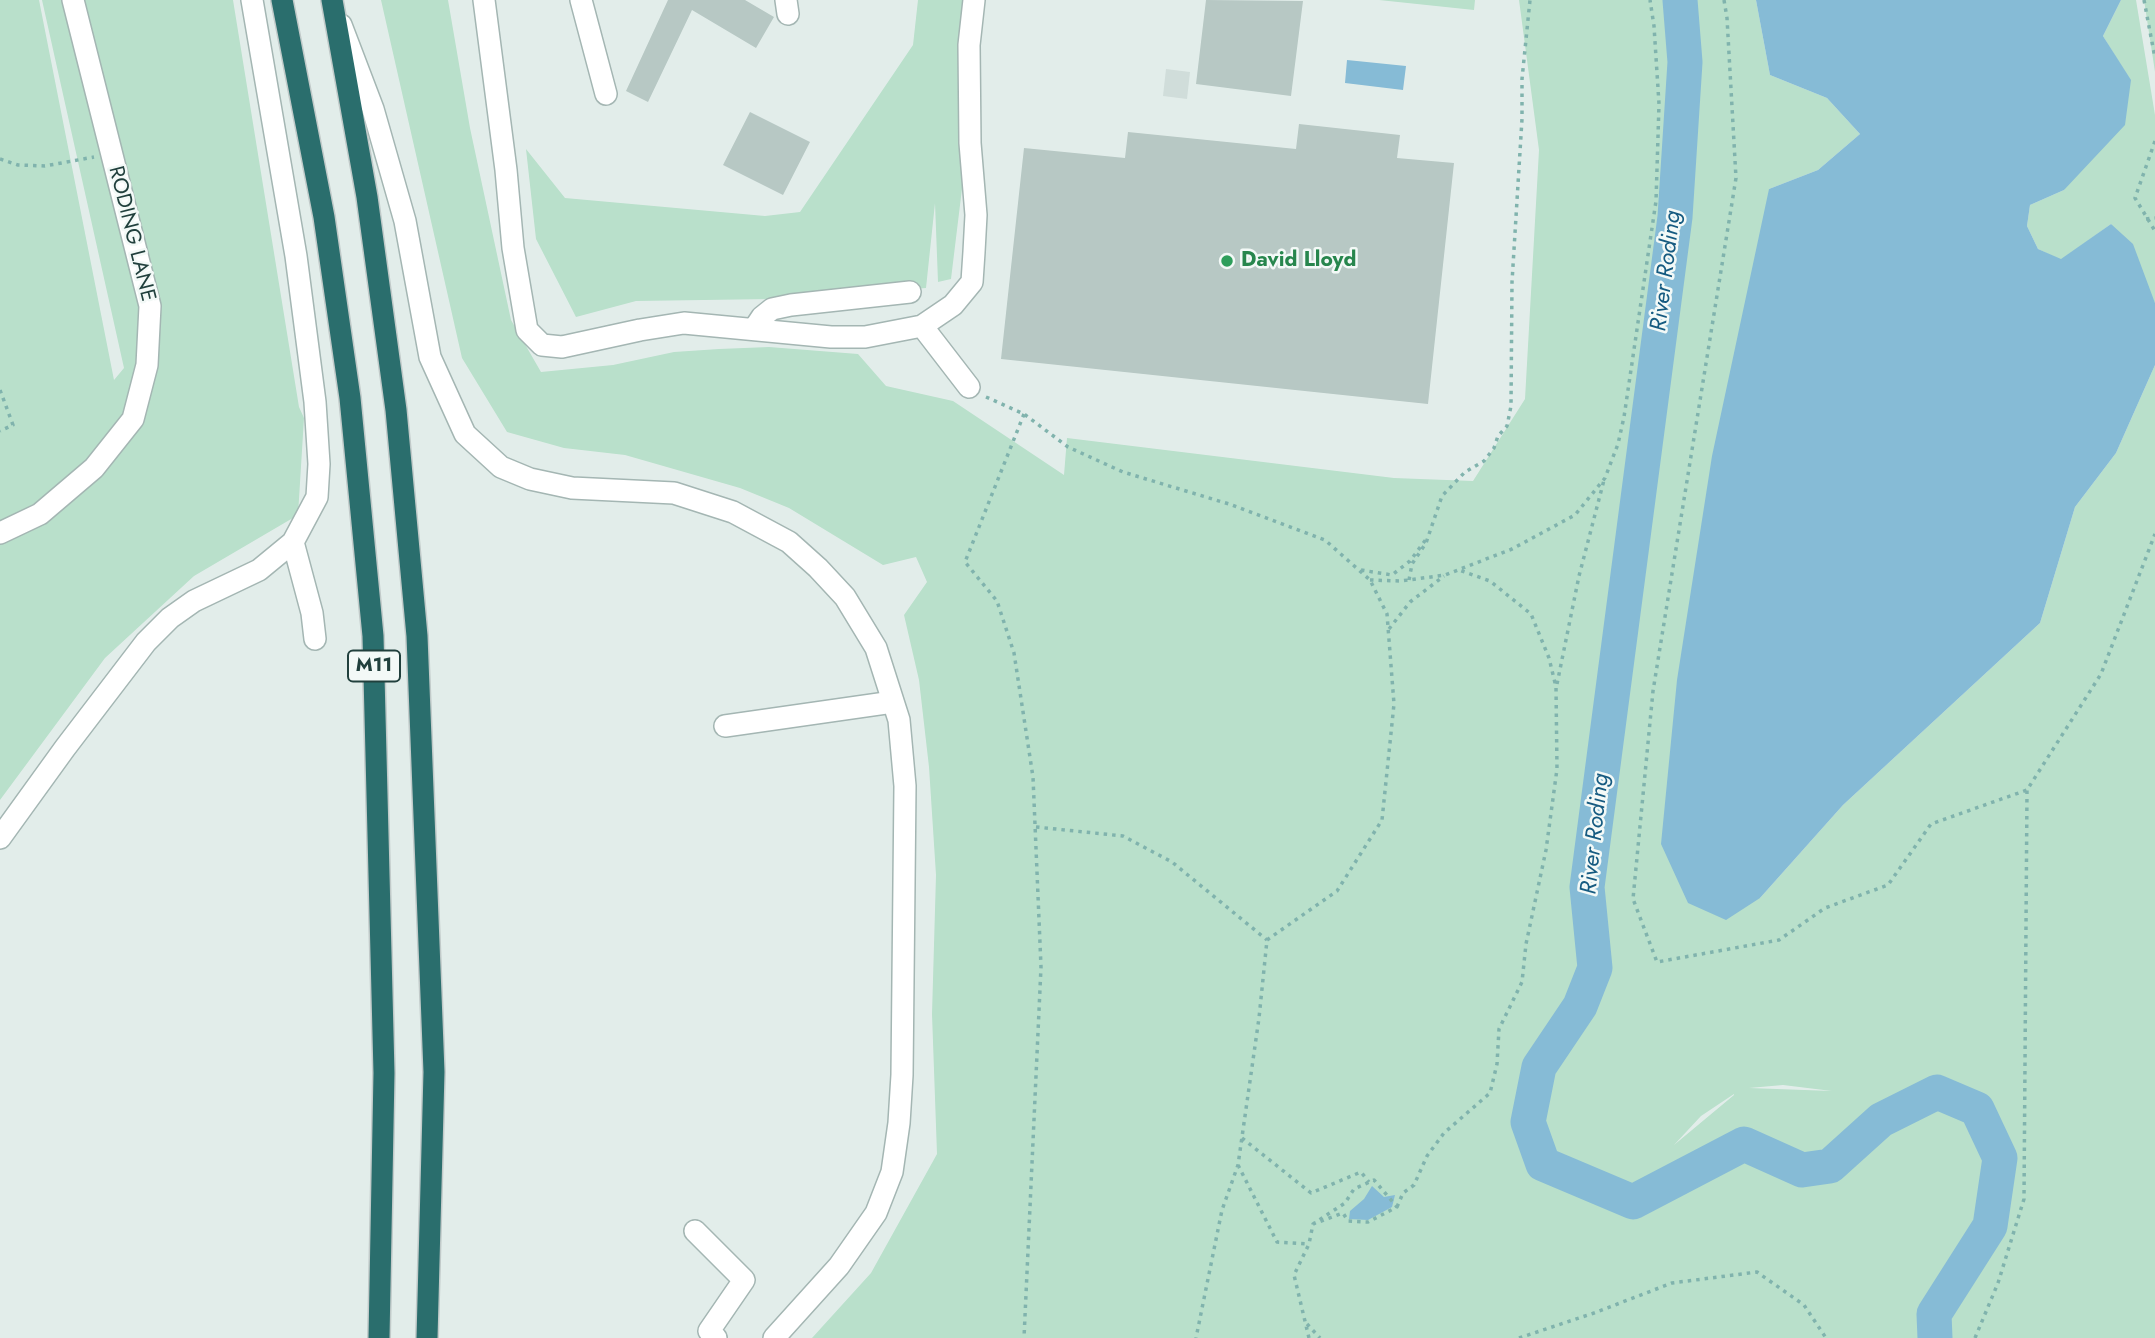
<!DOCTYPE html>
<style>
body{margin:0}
canvas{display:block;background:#e2edea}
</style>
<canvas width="2155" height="1338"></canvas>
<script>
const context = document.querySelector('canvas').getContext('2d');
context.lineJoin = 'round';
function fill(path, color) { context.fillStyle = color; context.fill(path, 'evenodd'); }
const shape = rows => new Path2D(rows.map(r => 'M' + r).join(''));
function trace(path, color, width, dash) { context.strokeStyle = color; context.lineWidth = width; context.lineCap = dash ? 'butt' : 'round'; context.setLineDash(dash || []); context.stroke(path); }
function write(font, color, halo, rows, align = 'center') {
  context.font = font + ' Jost,sans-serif'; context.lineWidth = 5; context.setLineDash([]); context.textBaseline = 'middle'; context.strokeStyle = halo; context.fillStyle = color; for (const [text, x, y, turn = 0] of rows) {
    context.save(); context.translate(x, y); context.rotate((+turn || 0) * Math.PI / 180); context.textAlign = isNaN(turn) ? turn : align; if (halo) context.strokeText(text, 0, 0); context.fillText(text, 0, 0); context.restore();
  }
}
fill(shape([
 [1166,69,1190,72,1187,99,1163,96]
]), '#d0ddda');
fill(shape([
 [0,0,39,0,114,380,124,368,42,0,233,0,299,407,304,418,298,515,194,576,105,658,0,800],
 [381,0,448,0,470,128,511,320,541,372,613,365,674,352,719,349,769,347,858,354,886,386,953,401,1064,475,1067,438,1394,478,1473,481,1525,399,1539,150,1519,0,1756,0,1770,75,1827,98,1860,134,1818,170,1769,189,1760,898,1843,805,2040,623,2075,507,2116,453,2155,365,2155,1338,812,1338,871,1273,937,1154,932,1014,936,875,929,767,919,680,904,615,927,582,916,557,883,565,789,508,740,488,625,455,564,448,507,432,462,358],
 [1783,1085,1832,1091,1749,1088],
 [1734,1094,1734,1095,1674,1145,1701,1116],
 [918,0,985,0,951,279,938,282,935,203,926,288,772,299,636,301,576,317,536,239,526,149,565,198,765,216,800,212,913,45],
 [1379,0,1475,0,1474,10],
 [2121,0,2136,0,2155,115,2155,303,2111,224,2061,260,2038,249,2027,226,2030,205,2064,190,2130,80,2103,36],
 [2144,0,2155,0,2155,72]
]), '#b9e0cb');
fill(shape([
 [1756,0,2121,0,2103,36,2131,80,2125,125,2064,190,2030,205,2027,226,2038,249,2061,259,2111,224,2133,244,2155,303,2155,365,2116,453,2075,507,2040,623,1843,805,1760,898,1726,920,1688,903,1661,844,1677,680,1712,456,1769,189,1818,170,1860,134,1827,98,1770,75],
 [1347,60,1406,66,1403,90,1345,83],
 [1372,1186,1384,1197,1395,1195,1392,1207,1368,1220,1349,1219,1350,1211,1364,1199]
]), '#86bbd6');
trace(shape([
 [1680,0,1685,62,1675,217,1587,887,1595,968,1580,1006,1539,1067,1528,1122,1543,1164,1633,1202,1744,1144,1802,1170,1830,1166,1881,1120,1937,1092,1977,1109,2000,1158,1990,1226,1934,1314,1935,1338]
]), '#86bbd6', 35);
fill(shape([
 [668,0,745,0,774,17,756,48,692,10,648,102,626,91],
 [1206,0,1303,1,1291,96,1196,84],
 [750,112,810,142,783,195,723,165],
 [1299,124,1400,135,1397,158,1454,163,1428,404,1001,359,1024,148,1125,158,1128,132,1296,149]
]), '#b7c8c4');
const minor = shape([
 [484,0,506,170,513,248,527,330,542,345,562,347,640,330,684,323,831,337,865,337,922,326,953,305,972,282,974,252,976,215,970,143,969,45,974,0],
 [581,0,606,94],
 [786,0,788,14],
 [341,25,373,109,405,221,430,357,465,434,501,467,530,479,572,488,674,493,733,512,789,542,818,568,845,597,876,648,899,720,905,786,902,1075,899,1123,892,1172,876,1213,839,1266,774,1338],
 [922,326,969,387],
 [754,329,762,317,772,309,791,305,910,292],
 [0,533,40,514,94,468,133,419,147,365,150,306,73,0],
 [293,542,312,613,315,639],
 [725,726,893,702],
 [0,838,65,748,146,642,170,618,194,601,259,570,293,542,317,497,319,464,315,402,296,256,252,0],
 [695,1231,744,1280,709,1331,716,1338]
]);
const highway = shape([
 [282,0,324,217,350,398,373,636,384,1073,379,1338],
 [332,0,367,197,396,410,417,636,434,1072,427,1338]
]);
trace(minor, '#a4b6b3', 24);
trace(highway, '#c1cac9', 24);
trace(shape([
 [1724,0,1727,18,1736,178,1653,691,1633,899,1657,962,1779,940,1825,908,1888,885,1931,824,2027,790,2101,674,2155,534],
 [2144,0,2155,58],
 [2155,141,2135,198,2155,231],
 [0,159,18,165,45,166,94,157],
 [2146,219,2155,218],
 [0,390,13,425,0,431],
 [986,397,1024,414,1068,447,1123,472,1229,504,1325,540,1370,580,1387,614,1394,704,1382,820,1337,891,1267,940,1259,1018,1238,1165,1222,1210,1196,1338],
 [1024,414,965,562,997,601,1014,653,1033,777,1041,967,1024,1338],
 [1361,570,1392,575,1410,561,1427,538],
 [1370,580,1401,581,1445,575,1512,549,1575,515,1605,478,1618,444,1624,417,1656,201,1659,104,1654,26,1650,0],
 [1409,580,1412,564,1426,543,1442,496,1465,472,1484,461,1494,448,1498,436,1507,426,1511,406,1512,282,1522,119,1522,79,1530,0],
 [1389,629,1410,602,1444,576],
 [1557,684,1579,576,1604,480],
 [1036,827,1123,836,1172,862,1267,940],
 [1242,1138,1311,1193,1361,1172,1369,1182],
 [1238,1165,1277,1242,1309,1244],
 [1397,1207,1403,1193,1414,1185,1427,1156,1444,1133,1490,1093,1497,1064,1499,1029,1522,982,1526,944,1546,850,1557,769,1556,687,1549,658,1531,614,1490,581,1459,570],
 [1307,1324,1320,1338],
 [1309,1338,1294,1275,1309,1244,1313,1224,1345,1203,1354,1189,1374,1180,1397,1207,1368,1222,1348,1221,1343,1213,1313,1224],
 [1519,1338,1594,1313,1672,1283,1757,1272,1804,1305,1826,1338],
 [1975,1338,1998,1283,2024,1199,2027,790]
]), '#80b3ad', 3.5, [3.5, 5]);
trace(minor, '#fff', 21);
trace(highway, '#2a6e6d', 21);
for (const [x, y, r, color] of [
 [1227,261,7,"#2e9e5b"]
]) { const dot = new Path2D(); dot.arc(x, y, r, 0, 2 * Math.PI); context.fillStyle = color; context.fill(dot); trace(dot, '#f3f9f7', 2.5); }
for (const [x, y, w] of [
 [374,666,52]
]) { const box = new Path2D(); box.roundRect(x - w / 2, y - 15.5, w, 31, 5); context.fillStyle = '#f3f9f7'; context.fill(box); trace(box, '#21403d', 2); }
write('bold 19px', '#21403d', null, [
 ["M11",374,666]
]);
write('21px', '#21403d', '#f3f9f7', [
 ["RODING LANE",131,234,76]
]);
write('bold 21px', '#27864d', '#f3f9f7', [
 ["David Lloyd",1241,261]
], 'left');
write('italic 23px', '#165b81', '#f3f9f7', [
 ["River Roding",1667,271,-83],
 ["River Roding",1596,834,-84]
]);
</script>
